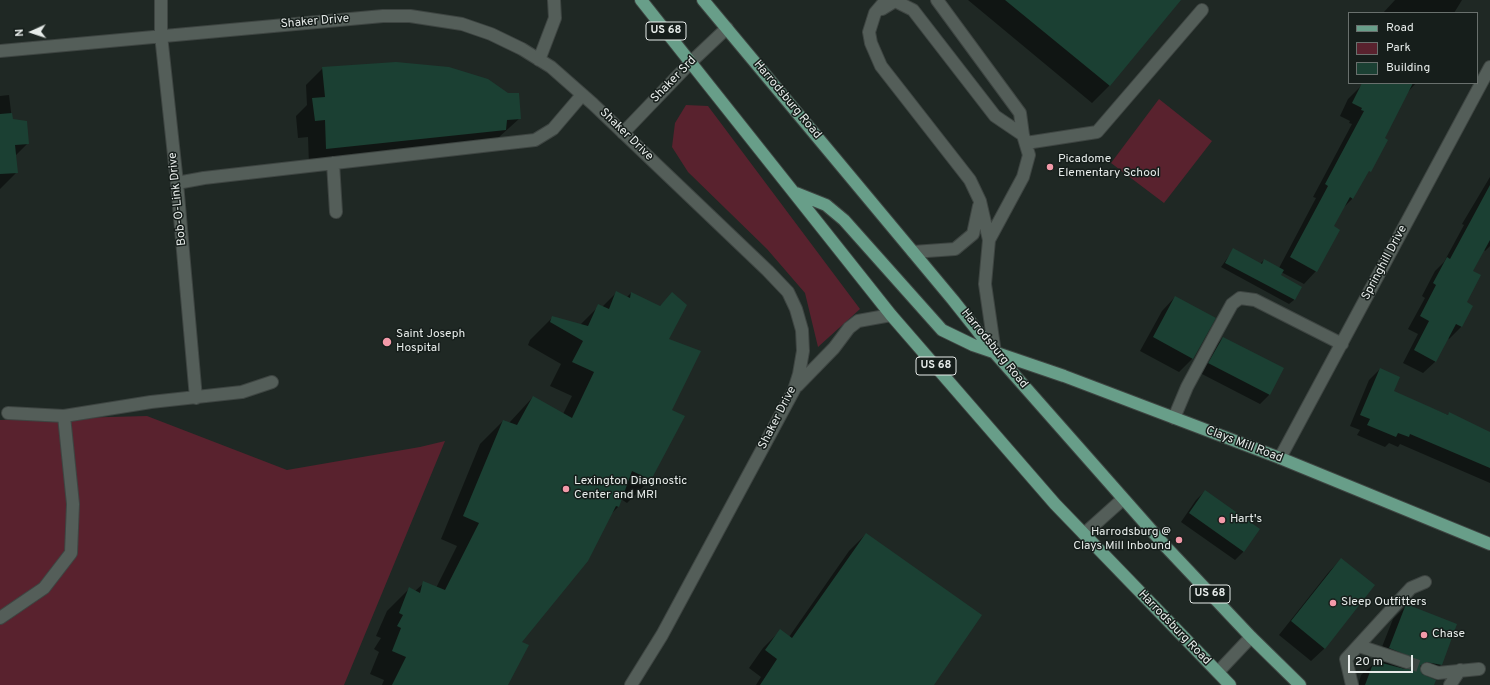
<!DOCTYPE html>
<style>
body{margin:0}
#map{position:relative;width:1490px;height:685px;overflow:hidden;background:#1f2824;font-family:Overpass,sans-serif}
canvas{display:block}
.legend{position:absolute;left:1348px;top:12px;width:130px;height:72px;box-sizing:border-box;background:#161e1b;border:1px solid #69706d;margin:0;padding:5px 7px;list-style:none;font-size:12px;color:#e6ebe9}
.legend li{display:flex;align-items:center;gap:8px;height:20px}
.legend b{width:20px;border:1px solid #69706d}
.north{position:absolute;left:12px;top:12px;width:40px;height:40px;-webkit-text-stroke:3px #161e1b;paint-order:stroke;rotate:267deg;font-size:11px;font-weight:700;line-height:16px;text-align:center;color:#e6ebe9}
.north::after{content:'';display:block;margin:auto;width:14px;height:18px;background:#e6ebe9;clip-path:polygon(50% 0,100% 100%,50% 72%,0 100%)}
.scale{position:absolute;left:1348px;top:655px;width:65px;height:18px;box-sizing:border-box;border:2px solid #e6ebe9;border-top:0;padding-left:5px;font-size:12px;line-height:14px;white-space:nowrap;color:#e6ebe9;-webkit-text-stroke:3px #161e1b;paint-order:stroke}
</style>
<div id="map">
<canvas width="1490" height="685"></canvas>
<ul class="legend">
<li><b style="height:5px;background:#689e89"></b>Road</li>
<li><b style="height:11px;background:#59222e"></b>Park</li>
<li><b style="height:11px;background:#1b4033"></b>Building</li>
</ul>
<div class="north">N</div>
<div class="scale">20 m</div>
</div>
<script>
const context = document.querySelector('canvas').getContext('2d');
context.lineJoin = 'round';
function fill(path, color) { context.fillStyle = color; context.fill(path, 'evenodd'); }
const shape = rows => new Path2D(rows.map(r => 'M' + r).join(''));
function trace(path, color, width, dash) { context.strokeStyle = color; context.lineWidth = width; context.lineCap = dash ? 'butt' : 'round'; context.setLineDash(dash || []); context.stroke(path); }
function write(font, color, halo, rows, align = 'center') {
  context.font = font + ' Overpass,sans-serif'; context.lineWidth = 3; context.setLineDash([]); context.textBaseline = 'middle'; context.strokeStyle = halo; context.fillStyle = color; for (const [text, x, y, turn = 0] of rows) {
    context.save(); context.translate(x, y); context.rotate((+turn || 0) * Math.PI / 180); context.textAlign = isNaN(turn) ? turn : align; if (halo) context.strokeText(text, 0, 0); context.fillText(text, 0, 0); context.restore();
  }
}
fill(shape([
 [1159,99,1212,141,1164,203,1111,163],
 [686,105,708,106,860,309,818,347,805,293,767,249,688,172,672,147,675,123],
 [147,416,287,470,420,447,445,441,344,685,0,685,0,420]
]), '#59222e');
fill(shape([
 [968,0,1179,0,1109,86,1092,103],
 [1395,0,1462,0,1454,13,1383,13],
 [323,68,520,118,488,147,309,165,308,137,298,138,296,116,307,105,306,85],
 [1373,83,1416,83,1407,93,1353,198,1343,208,1333,227,1316,271,1304,284,1281,272,1279,275,1301,287,1294,300,1289,304,1221,267,1234,249,1260,264,1264,260,1279,268,1316,198,1313,197,1352,124,1349,123,1350,121,1340,116,1348,99,1361,86],
 [9,95,12,120,28,143,15,156,17,172,0,189,0,96],
 [1490,177,1490,246,1485,251,1484,250,1472,272,1465,303,1472,307,1461,327,1449,339,1448,338,1436,361,1423,373,1403,363,1418,334,1408,329,1425,298,1422,296,1435,271,1444,262,1464,225,1462,224],
 [617,292,627,297,631,293,659,307,672,294,668,339,671,410,650,480,627,503,621,499,618,507,612,513,521,642,507,685,382,685,384,680,370,674,379,652,374,649,381,638,376,636,387,611,410,588,415,591,424,583,436,588,457,546,441,539,480,444,503,421,509,423,533,397,563,414,572,396,550,386,561,364,528,345,530,340,553,317,580,325,599,306,602,307],
 [1175,297,1214,319,1192,359,1179,372,1140,351,1162,311],
 [1223,338,1282,369,1269,395,1260,404,1200,373,1214,347],
 [1380,369,1392,392,1448,415,1449,413,1490,437,1490,483,1400,444,1398,447,1389,443,1385,447,1357,435,1360,430,1350,426,1369,380],
 [1205,491,1244,551,1235,560,1181,522,1196,500],
 [866,534,933,685,756,685,761,677,749,668,763,648,780,631,789,637,849,551],
 [1341,559,1325,648,1311,661,1279,635,1328,573],
 [1407,605,1441,665,1428,678,1433,685,1358,685,1361,675,1376,662,1393,619]
]), '#0007');
fill(shape([
 [1005,0,1181,0,1110,86],
 [396,62,449,67,488,79,508,93,519,93,521,119,507,120,506,130,326,149,325,120,315,121,312,98,325,97,322,67],
 [1362,83,1413,83,1385,138,1388,140,1371,172,1369,171,1353,199,1350,197,1334,226,1340,230,1317,272,1290,257,1328,186,1325,184,1364,111,1361,110,1362,108,1352,103],
 [12,113,13,119,27,121,29,144,15,145,18,173,0,174,0,114],
 [1490,185,1490,240,1473,271,1481,275,1467,302,1473,306,1462,327,1456,324,1436,362,1414,350,1429,321,1420,316,1436,285,1433,283,1447,257,1450,259],
 [1233,248,1262,264,1264,259,1284,270,1281,275,1302,287,1295,300,1225,263],
 [616,291,630,298,631,292,660,306,672,292,687,305,669,339,701,351,672,410,685,416,651,480,632,471,619,507,616,506,588,561,522,642,529,645,508,685,392,685,406,657,392,651,401,628,397,626,403,615,399,613,409,587,420,593,423,581,445,590,479,523,463,516,503,420,517,425,533,396,572,418,594,372,572,362,583,341,550,322,552,316,588,326,598,304,609,309],
 [1175,296,1216,318,1193,359,1153,337],
 [1223,337,1284,368,1270,395,1208,363],
 [1380,368,1400,377,1394,391,1448,415,1449,412,1490,432,1490,468,1410,434,1409,437,1398,433,1396,437,1367,425,1370,419,1360,415],
 [1205,490,1260,529,1244,552,1189,513],
 [866,533,982,615,934,685,760,685,777,659,765,650,780,629,792,638],
 [1341,558,1375,585,1325,649,1291,621],
 [1406,604,1457,624,1442,665,1426,662,1420,666,1422,674,1436,680,1434,685,1365,685,1374,661,1405,669,1412,668,1414,665,1412,657,1389,648]
]), '#1b4033');
trace(shape([
 [1407,662,1427,669]
]), '#3d4542', 12, [12, 6]);
const minor = shape([
 [161,0,161,35,177,183,196,398],
 [886,0,875,13,869,32,871,43,881,66,970,180,980,201,989,240,985,284,995,353],
 [937,0,1020,113,1023,135,1029,155,1023,177,989,240],
 [882,9,895,1,913,10,995,116,1023,135],
 [0,51,383,16,410,16,462,24,491,34,522,49,551,67,593,104,768,271,788,292,796,309,802,330,803,351,799,374,794,390,662,635,631,685],
 [539,60,555,18,554,0],
 [623,133,691,62,727,28],
 [1026,143,1097,132,1202,10],
 [333,163,336,212],
 [177,183,204,178,535,140,553,129,582,95],
 [913,252,955,249,973,234,979,206],
 [797,386,834,348,849,328,858,321,891,315],
 [8,413,64,416],
 [1174,418,1187,387,1216,333,1232,304,1240,298,1255,300,1342,344],
 [1280,458,1490,67],
 [1084,534,1123,499],
 [0,618,44,588,71,553,73,504,64,416,151,402,242,392,272,382],
 [1359,646,1407,662],
 [1427,669,1438,673,1479,669],
 [1218,672,1251,637],
 [1352,685,1346,659,1411,588,1425,582],
 [1450,685,1460,670]
]);
const major = shape([
 [641,0,891,315,1055,504,1230,685],
 [703,0,953,300,995,353,1167,548,1251,637,1300,685],
 [796,193,826,205,844,220,942,330,973,345,1064,376,1280,458,1490,544]
]);
trace(minor, '#3e4542', 14);
trace(major, '#3e4542', 14);
trace(minor, '#545e59', 12);
trace(major, '#689e89', 12);
for (const [x, y, r, color] of [
 [1050,167,4,"#f39aa9"],
 [387,342,5,"#f39aa9"],
 [566,489,4,"#f39aa9"],
 [1222,520,4,"#f39aa9"],
 [1179,540,4,"#f39aa9"],
 [1333,603,4,"#f39aa9"],
 [1424,635,4,"#f39aa9"]
]) { const dot = new Path2D(); dot.arc(x, y, r, 0, 2 * Math.PI); context.fillStyle = color; context.fill(dot); trace(dot, '#161e1b', 1.5); }
for (const [x, y, w] of [
 [666,31,40],
 [936,366,40],
 [1210,594,40]
]) { const box = new Path2D(); box.roundRect(x - w / 2, y - 9, w, 18, 3); context.fillStyle = '#161e1b'; context.fill(box); trace(box, '#e6ebe9', 1); }
write('bold 11px', '#e6ebe9', null, [
 ["US 68",666,31],
 ["US 68",936,366],
 ["US 68",1210,594]
]);
write('12px', '#e6ebe9', '#161e1b', [
 ["Shaker Drive",315,22,-5],
 ["Shaker Srd",674,80,-46],
 ["Harrodsburg Road",787,100,50],
 ["Shaker Drive",626,135,44],
 ["Bob-O-Link Drive",178,199,-96],
 ["Springhill Drive",1385,263,-62],
 ["Harrodsburg Road",994,349,51],
 ["Shaker Drive",778,418,-63],
 ["Clays Mill Road",1244,445,21],
 ["Harrodsburg Road",1174,628,46]
]);
write('12px', '#e6ebe9', '#161e1b', [
 ["Picadome",1058,160],
 ["Elementary School",1058,174],
 ["Saint Joseph",396,335],
 ["Hospital",396,349],
 ["Lexington Diagnostic",574,482],
 ["Center and MRI",574,496],
 ["Hart's",1230,520],
 ["Harrodsburg @",1171,533,"right"],
 ["Clays Mill Inbound",1171,547,"right"],
 ["Sleep Outfitters",1341,603],
 ["Chase",1432,635]
], 'left');
</script>
